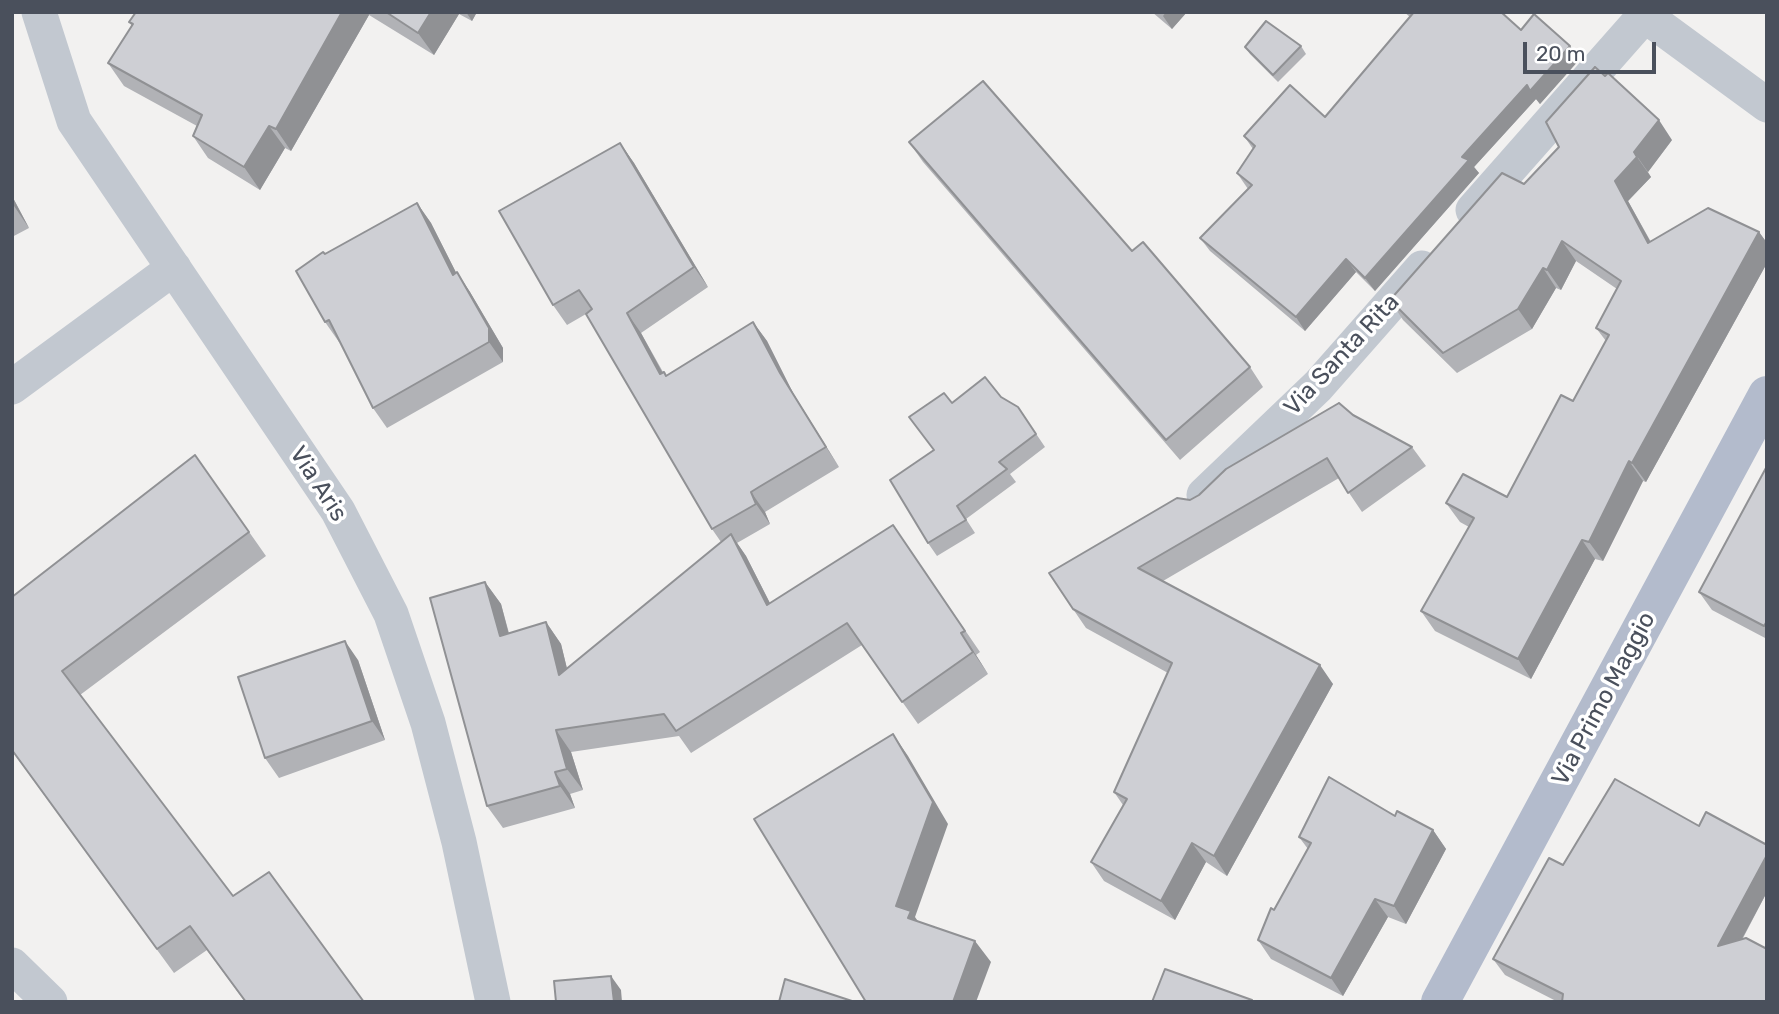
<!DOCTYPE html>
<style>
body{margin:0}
#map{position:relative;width:1779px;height:1014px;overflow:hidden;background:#f2f1f0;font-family:Rubik,sans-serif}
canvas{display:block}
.frame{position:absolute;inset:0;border:14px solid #4a505c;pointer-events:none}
.scale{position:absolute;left:1523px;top:42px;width:133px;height:32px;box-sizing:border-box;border:4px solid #4a505c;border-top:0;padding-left:9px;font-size:21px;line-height:24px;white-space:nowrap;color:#4a505c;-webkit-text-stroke:5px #fff;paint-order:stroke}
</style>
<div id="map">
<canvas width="1779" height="1014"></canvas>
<div class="frame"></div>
<div class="scale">20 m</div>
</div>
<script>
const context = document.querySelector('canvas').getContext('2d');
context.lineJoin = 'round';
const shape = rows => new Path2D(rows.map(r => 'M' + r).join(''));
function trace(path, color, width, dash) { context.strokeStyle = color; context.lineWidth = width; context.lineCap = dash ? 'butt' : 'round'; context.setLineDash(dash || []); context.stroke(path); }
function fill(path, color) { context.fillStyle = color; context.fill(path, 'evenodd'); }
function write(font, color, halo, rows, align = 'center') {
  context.font = font + ' Rubik,sans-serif'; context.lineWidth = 7; context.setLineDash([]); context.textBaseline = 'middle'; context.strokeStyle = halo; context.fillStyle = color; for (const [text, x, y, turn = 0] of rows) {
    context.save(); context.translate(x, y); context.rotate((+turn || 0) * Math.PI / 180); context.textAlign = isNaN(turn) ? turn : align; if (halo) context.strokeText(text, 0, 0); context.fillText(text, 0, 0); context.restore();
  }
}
trace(shape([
 [39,12,74,121,338,511,391,614,428,723,459,842,493,1002],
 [1640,12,1767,105],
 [1473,210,1645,15],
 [12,387,174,268],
 [1204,495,1318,386,1422,268],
 [12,965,50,1002]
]), '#c2c8d0', 35);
trace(shape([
 [1440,1002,1767,395]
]), '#b3bbcc', 38);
fill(shape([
 [136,12,477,12,472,21,459,14,434,55,369,15,291,151,285,148,260,190,208,158,193,136,197,126,124,86,108,63,132,26,129,22],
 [1152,12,1187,12,1172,29],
 [1404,12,1501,12,1521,30,1579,60,1540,104,1536,99,1474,167,1479,173,1375,291,1356,272,1305,331,1210,251,1200,238,1248,189,1237,173,1253,149,1244,136,1325,117,1410,17],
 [1301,46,1306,54,1278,82,1250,54,1245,47],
 [1672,140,1648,172,1651,177,1628,201,1651,242,1759,232,1767,243,1767,263,1646,482,1643,481,1603,561,1595,559,1531,679,1435,631,1421,611,1469,527,1460,522,1446,503,1507,497,1573,401,1606,341,1596,328,1617,289,1576,261,1561,290,1556,288,1532,329,1457,373,1403,320,1390,300,1524,184],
 [909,142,1132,251,1250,367,1263,387,1180,460,923,162],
 [620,143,634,163,708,287,641,333,663,372,664,372,666,376,753,322,767,341,793,393,839,467,765,512,770,524,737,543,746,556,770,603,893,525,980,652,976,655,988,674,918,724,862,645,691,753,679,736,571,752,583,790,570,794,575,808,503,828,487,806,485,582,501,604,509,633,546,622,561,644,567,669,721,542,712,529,586,314,567,325,553,305],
 [12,196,29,228,12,237],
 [417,203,431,223,456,273,470,292,503,348,503,362,387,428,373,408,340,341,339,342,325,322,325,254],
 [1001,397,1018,407,1045,447,1010,474,1016,482,966,519,975,533,937,556,928,543,934,450,909,417],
 [1353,415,1412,447,1426,466,1362,512,1339,478,1163,581,1333,684,1227,876,1206,862,1175,920,1104,881,1091,862,1123,805,1114,792,1168,673,1086,628,1073,609,1190,500],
 [195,455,266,556,80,695,233,896,364,1002,245,1002,207,950,174,973,12,751],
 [1767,466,1767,639,1712,610,1699,592],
 [358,660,385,740,279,778,265,758],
 [1395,816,1433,830,1446,849,1406,924,1388,917,1343,996,1271,959,1258,940,1308,849,1299,837],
 [1699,826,1767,845,1767,892,1742,940,1767,1002,1558,1002,1505,975,1493,959,1563,865]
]), '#b1b2b6');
fill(shape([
 [342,12,368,12,369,15,291,151,276,129],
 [431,12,458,12,459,14,434,55,418,33],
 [466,12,477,12,472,21],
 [1166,12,1187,12,1172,29,1163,16],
 [1570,46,1579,60,1540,104,1536,99,1474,167,1479,173,1375,291,1365,278,1462,157,1527,85],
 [1659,120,1672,140,1648,172,1634,152],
 [269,126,285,148,260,190,244,167],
 [620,143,634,163,708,287,694,267],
 [1637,157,1651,177,1628,201,1662,263,1648,243,1615,181],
 [12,196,29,228,12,203],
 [417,203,431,223,467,294,453,275],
 [1759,232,1767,243,1767,263,1646,482,1632,463],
 [1562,241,1576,261,1561,290,1547,270],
 [1346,259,1356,272,1305,331,1296,317],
 [1543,268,1556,288,1532,329,1518,309],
 [457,272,470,292,503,348,503,362,489,342],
 [627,313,641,333,674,394,660,374],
 [753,322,767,341,793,393,839,467,826,447,780,373],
 [1629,461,1643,481,1603,561,1589,542],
 [751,492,765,512,770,524,756,504],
 [731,534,746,556,782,627,767,605],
 [1582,540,1595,559,1531,679,1518,659],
 [485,582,501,604,515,658,500,636],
 [546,622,561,644,574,697,559,675],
 [961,633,976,655,988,674,973,652],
 [345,641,358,660,385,740,372,721],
 [1320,665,1333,684,1227,876,1214,856],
 [556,730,571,752,583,790,567,769],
 [893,734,908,756,948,824,915,917,926,933,923,940,896,906],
 [555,772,570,794,575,808,560,786],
 [1433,830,1446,849,1406,924,1394,906],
 [1192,843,1206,862,1175,920,1161,901],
 [1767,855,1767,892,1729,963,1718,946],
 [1375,899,1388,917,1343,996,1331,978],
 [975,941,991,962,976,1002,953,1002],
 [611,976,621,990,622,1002,614,1002]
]), '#909194');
const building = shape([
 [136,12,342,12,276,129,269,126,244,167,193,136,202,115,108,63,133,24,129,22,136,12],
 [386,12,431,12,418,33,386,12],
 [1414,12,1501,12,1521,30,1534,14,1570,46,1530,91,1527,85,1462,157,1469,160,1365,278,1346,259,1296,317,1200,238,1252,185,1237,173,1255,146,1244,136,1290,85,1325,117,1414,12],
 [1266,21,1301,46,1273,75,1245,47,1266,21],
 [1595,67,1605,76,1608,73,1659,120,1634,152,1637,157,1615,181,1648,243,1708,208,1759,232,1632,463,1629,461,1589,542,1582,540,1518,659,1421,611,1474,518,1446,503,1463,474,1507,497,1561,395,1573,401,1609,335,1596,328,1621,281,1562,241,1547,270,1543,268,1518,309,1443,353,1390,300,1502,173,1524,184,1559,147,1546,122,1595,67],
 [983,81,1132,251,1143,242,1250,367,1166,440,909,142,983,81],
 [620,143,694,267,627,313,660,374,664,372,666,376,753,322,780,373,826,447,759,487,751,492,756,504,712,529,586,314,592,309,579,290,553,305,499,211,620,143],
 [417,203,453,275,457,272,489,328,489,342,373,408,329,320,325,322,296,271,323,252,325,254,417,203],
 [985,377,1001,397,1018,407,1036,434,999,462,1007,469,957,506,966,520,928,543,890,480,934,450,909,417,944,393,952,403,985,377],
 [1339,403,1353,415,1412,447,1348,493,1327,458,1138,568,1320,665,1214,856,1192,843,1161,901,1091,862,1127,799,1114,792,1172,663,1073,609,1049,573,1177,498,1190,500,1199,495,1226,469,1339,403],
 [195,455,249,532,62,671,233,896,269,872,364,1002,246,1002,190,926,157,949,12,750,12,597,195,455],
 [1767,466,1767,621,1764,626,1699,592,1767,466],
 [893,525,965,631,961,633,973,652,902,702,847,623,676,731,664,714,556,730,567,769,555,772,560,786,487,806,430,598,485,582,500,636,546,622,559,675,731,534,767,605,893,525],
 [345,641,372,721,265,758,238,677,345,641],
 [893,734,933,802,896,906,911,911,908,918,975,941,953,1002,866,1002,754,819,893,734],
 [1329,777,1395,816,1397,811,1433,830,1394,906,1375,899,1331,978,1258,940,1271,908,1274,910,1311,843,1299,837,1329,777],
 [1615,779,1699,826,1706,812,1767,845,1767,855,1718,946,1746,938,1767,949,1767,1002,1562,1002,1563,994,1493,959,1549,858,1563,865,1615,779],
 [1165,969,1252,1000,1252,1002,1152,1002,1165,969],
 [611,976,614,1002,556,1002,554,981,611,976],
 [785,979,855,1002,779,1002,785,979]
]);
fill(building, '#cecfd4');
trace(building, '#909194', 2);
write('24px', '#4a505c', '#fff', [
 ["Via Santa Rita",1342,355,-47],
 ["Via Aris",318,484,57],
 ["Via Primo Maggio",1604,699,-62]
]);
</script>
